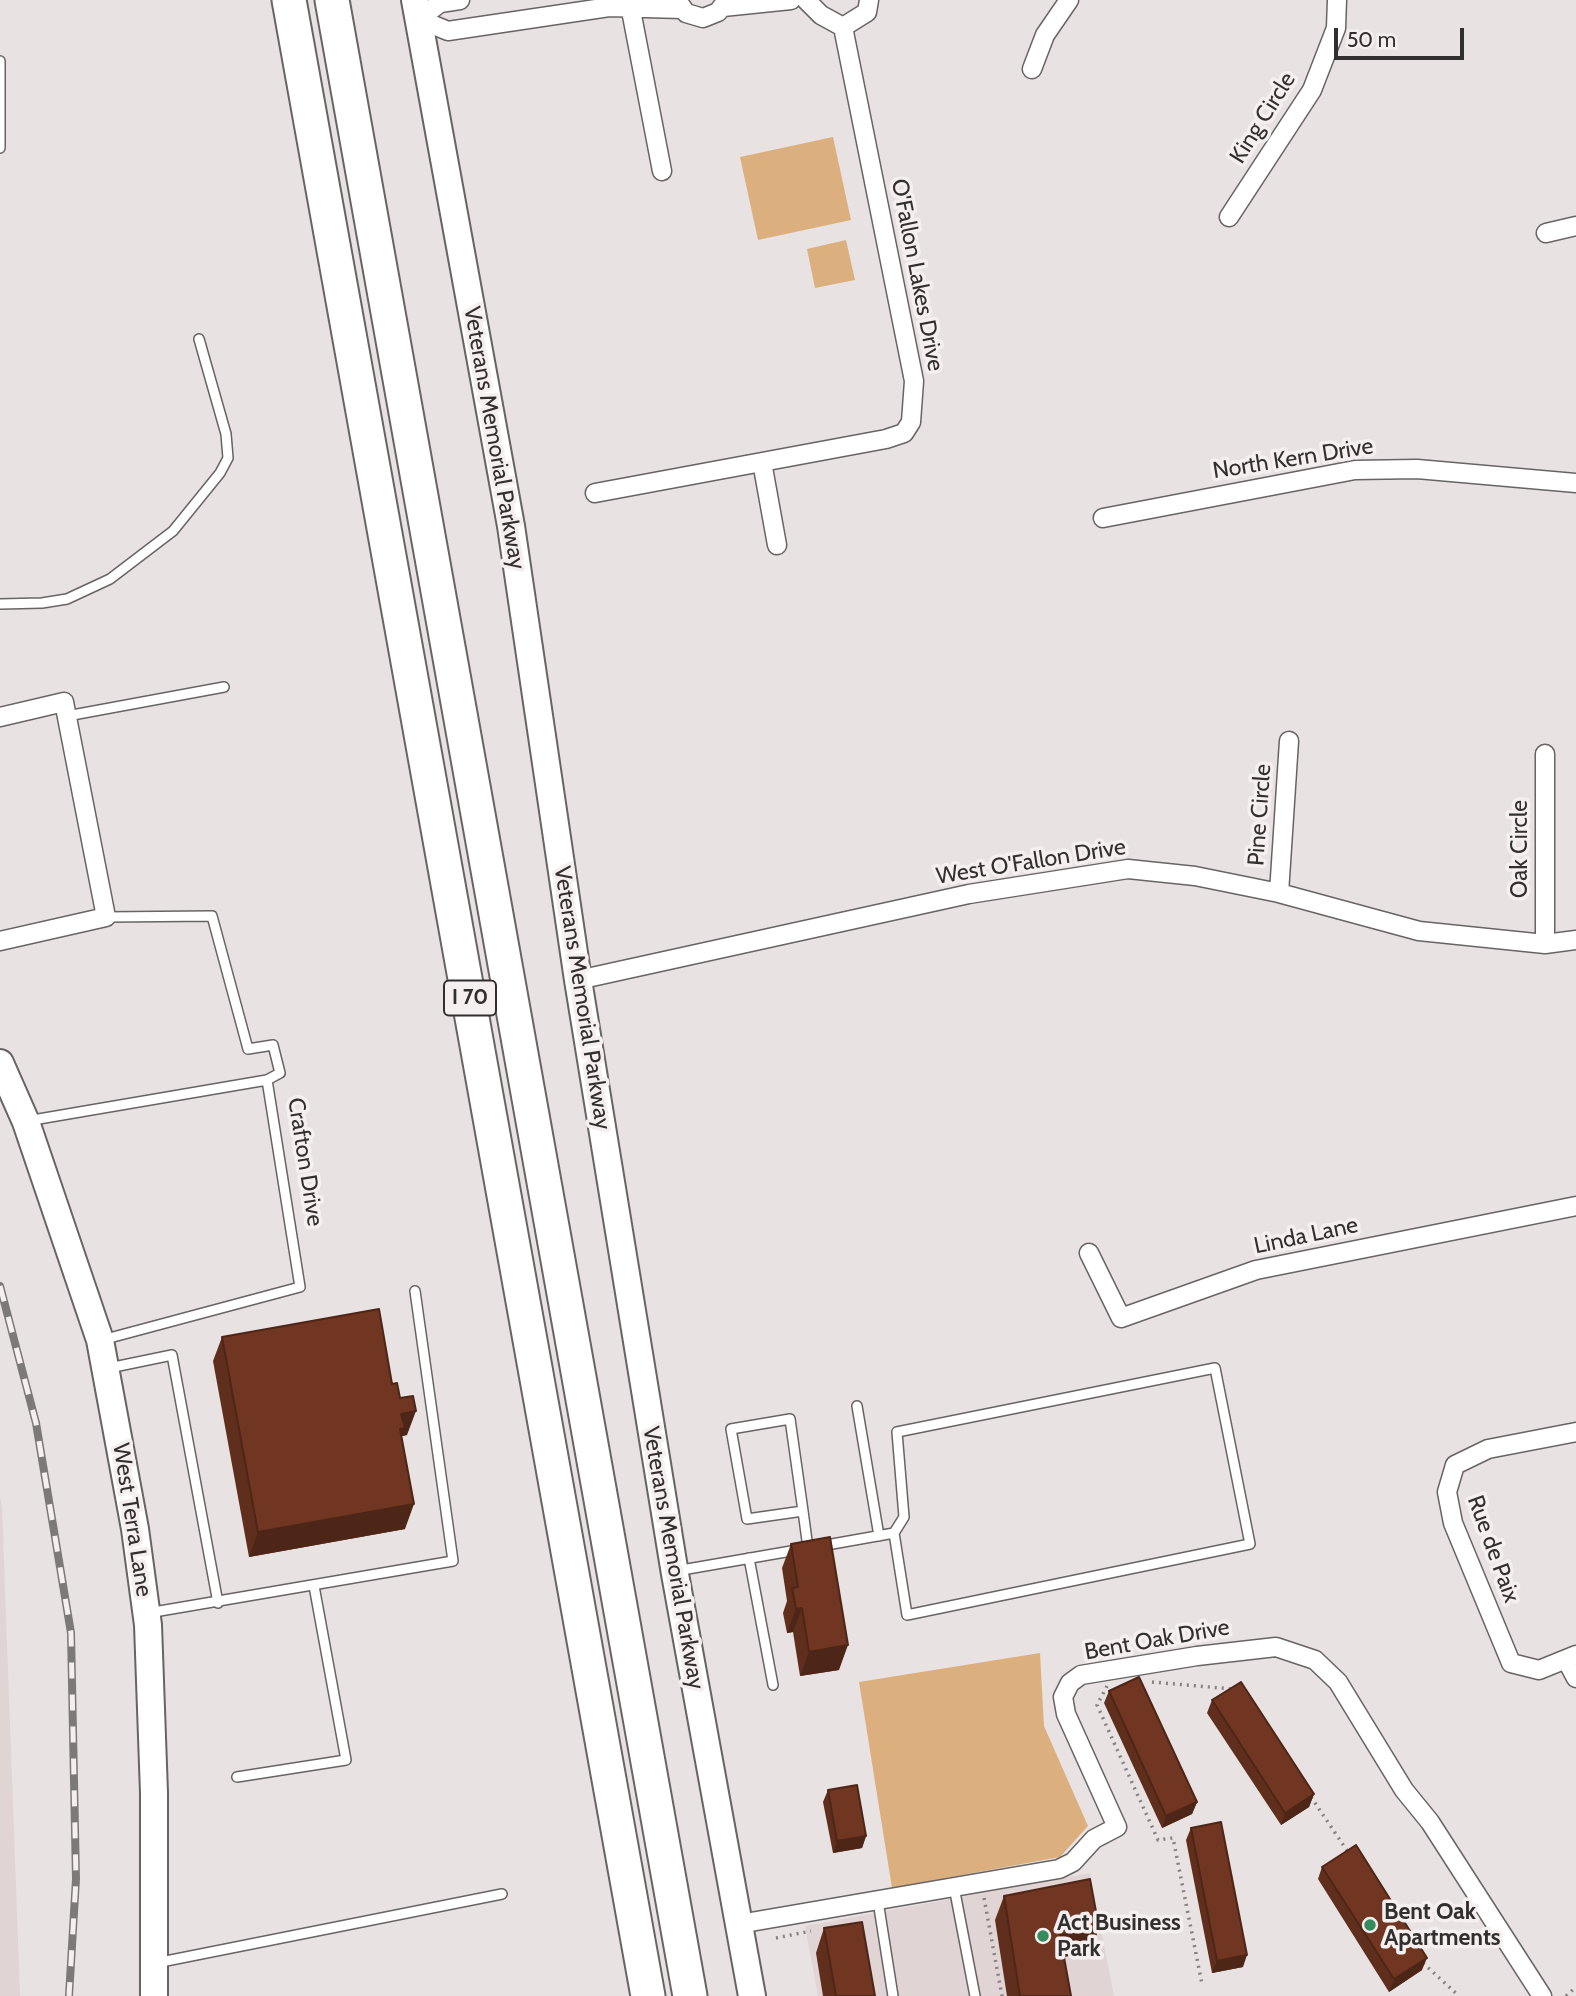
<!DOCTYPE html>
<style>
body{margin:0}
#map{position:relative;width:1576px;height:1996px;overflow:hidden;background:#e8e2e3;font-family:Cabin,sans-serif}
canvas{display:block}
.scale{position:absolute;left:1334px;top:28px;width:130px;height:32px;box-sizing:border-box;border:4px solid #312f2f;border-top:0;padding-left:9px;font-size:21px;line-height:24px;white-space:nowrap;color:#312f2f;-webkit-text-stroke:5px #f5eff0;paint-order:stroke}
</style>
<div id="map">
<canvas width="1576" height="1996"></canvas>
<div class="scale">50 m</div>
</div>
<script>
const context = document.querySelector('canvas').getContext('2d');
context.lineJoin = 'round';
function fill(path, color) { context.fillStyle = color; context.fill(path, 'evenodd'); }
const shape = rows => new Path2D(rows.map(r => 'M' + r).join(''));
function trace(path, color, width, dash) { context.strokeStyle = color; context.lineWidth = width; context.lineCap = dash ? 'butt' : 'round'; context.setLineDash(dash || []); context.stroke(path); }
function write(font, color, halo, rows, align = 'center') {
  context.font = font + ' Cabin,sans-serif'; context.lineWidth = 7; context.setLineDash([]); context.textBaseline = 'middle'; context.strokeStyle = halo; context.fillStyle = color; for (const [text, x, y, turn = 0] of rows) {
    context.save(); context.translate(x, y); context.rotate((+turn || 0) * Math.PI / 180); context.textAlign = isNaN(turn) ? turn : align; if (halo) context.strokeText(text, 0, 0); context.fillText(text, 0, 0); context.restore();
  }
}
fill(shape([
 [0,1498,2,1507,20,1996,0,1996],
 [1090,1873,1114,1996,818,1996,805,1926]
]), '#e1d4d5');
fill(shape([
 [833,137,851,220,758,240,740,157],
 [846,240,855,280,815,288,807,249],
 [1040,1653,1044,1726,1088,1826,1060,1857,892,1888,859,1682]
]), '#dcb07e');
const lane = shape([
 [0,61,0,148],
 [0,604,42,603,67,599,110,579,173,531,220,473,228,458,226,434,199,339],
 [67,716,224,687],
 [106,917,212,916,248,1049,273,1045,280,1073,267,1080],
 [27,1121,267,1080,300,1287,102,1340],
 [109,1368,172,1355,218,1603],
 [857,1406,879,1536],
 [803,1511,747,1519,731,1429,790,1419,803,1511,808,1548],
 [821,1546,894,1533,907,1615,1250,1544,1215,1368,897,1432,904,1517,894,1533],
 [749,1558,773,1685],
 [676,1571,797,1550],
 [148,1613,453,1561,415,1291],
 [237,1777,346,1760,314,1586],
 [954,1887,975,1996],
 [878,1901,893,1996],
 [156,1963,502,1894]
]);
const street = shape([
 [629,0,662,171],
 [677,0,686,13,703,18,718,12,727,0],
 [723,7,791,0],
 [419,19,448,31,609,7,682,9],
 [419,19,440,3,460,0],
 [843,27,867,12,869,0],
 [1032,69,1045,35,1069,0],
 [1229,217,1312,90,1336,28,1337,0],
 [1546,233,1576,226],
 [762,462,777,545],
 [595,493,886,439,904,433,911,422,914,381,843,27,821,15,806,0],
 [1103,518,1355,470,1417,469,1576,483],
 [0,717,64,702,106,917,0,941],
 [1545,754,1545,944],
 [1279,893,1289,741],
 [578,980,969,894,1128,869,1195,876,1279,893,1419,931,1545,944,1576,940],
 [1089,1253,1121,1318,1256,1270,1576,1206],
 [1576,1432,1488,1449,1455,1465,1447,1492,1453,1523,1511,1663,1539,1670,1576,1655],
 [1567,1661,1576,1678],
 [739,1924,1059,1869,1073,1862,1094,1839,1117,1827,1066,1714,1063,1697,1070,1683,1081,1675,1197,1656,1276,1647,1315,1660,1338,1682,1404,1790,1430,1822,1542,1996]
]);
const secondary = shape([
 [415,0,511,526,578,980,675,1574,752,1996],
 [0,1063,26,1122,100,1340,135,1529,148,1625,154,1793,154,1996]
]);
const highway = shape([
 [289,0,648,1996],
 [332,0,690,1996]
]);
trace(lane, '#686464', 12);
trace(street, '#686464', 21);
trace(secondary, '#686464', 30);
trace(highway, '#686464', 37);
trace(shape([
 [1152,1682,1232,1689],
 [1107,1686,1097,1705,1158,1840,1173,1838,1202,1984],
 [1311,1797,1348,1852],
 [984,1898,1002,1996],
 [776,1938,811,1931],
 [1423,1963,1459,1996],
 [1566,1996,1576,1987]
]), '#868283', 3.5, [2, 5]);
trace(lane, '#fff', 9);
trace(street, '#fff', 18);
trace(secondary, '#fff', 26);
trace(highway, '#fff', 33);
const rail = shape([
 [0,1286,36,1423,71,1633,76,1879,69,1996]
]);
trace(rail, '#7c7979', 8);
trace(rail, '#f5eff0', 5, [16]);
fill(shape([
 [222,1337,392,1384,407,1435,402,1436,405,1529,249,1557,213,1361],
 [791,1544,839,1670,800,1676,793,1632,787,1633,783,1613,787,1601,782,1568],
 [1109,1691,1197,1802,1192,1814,1162,1828,1104,1703],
 [1212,1700,1314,1794,1309,1807,1281,1825,1207,1713],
 [828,1790,866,1836,862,1848,833,1853,823,1802],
 [1191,1828,1243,1967,1212,1973,1186,1840],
 [1322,1867,1422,1970,1389,1992,1318,1879],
 [1004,1896,1099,1928,1090,1952,1064,1957,1071,1996,1007,1996,995,1920],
 [824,1928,875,1996,823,1996,816,1953]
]), '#602e1c');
fill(shape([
 [416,1411,407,1435,402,1436,392,1453,401,1414],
 [414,1504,405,1529,249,1557,258,1532],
 [802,1608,793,1632,787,1633,796,1609],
 [848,1645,839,1670,800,1676,809,1652],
 [1314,1794,1309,1807,1281,1825,1285,1813],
 [1197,1802,1192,1814,1162,1828,1166,1816],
 [866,1836,862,1848,833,1853,837,1841],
 [1099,1928,1090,1952,1051,1959,1060,1935],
 [1247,1955,1243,1967,1212,1973,1217,1961],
 [1427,1958,1422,1970,1389,1992,1394,1979]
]), '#4e2617');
const building = shape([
 [379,1309,392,1384,397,1383,400,1398,413,1396,416,1411,401,1414,405,1428,400,1429,414,1504,258,1532,222,1337,379,1309],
 [830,1537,848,1645,809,1652,802,1608,796,1609,792,1588,798,1587,791,1544,830,1537],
 [1139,1677,1197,1802,1166,1816,1109,1691,1139,1677],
 [1241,1682,1314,1794,1285,1813,1212,1700,1241,1682],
 [857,1785,866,1836,837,1841,828,1790,857,1785],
 [1221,1822,1247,1955,1217,1961,1191,1828,1221,1822],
 [1356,1845,1427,1958,1394,1979,1322,1867,1356,1845],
 [1090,1879,1099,1928,1060,1935,1071,1996,1020,1996,1004,1896,1090,1879],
 [862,1922,875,1996,836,1996,824,1928,862,1922]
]);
fill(building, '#703621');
trace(building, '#4e2617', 2);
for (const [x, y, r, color] of [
 [1370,1925,7,"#358a5e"],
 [1043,1936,7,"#358a5e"]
]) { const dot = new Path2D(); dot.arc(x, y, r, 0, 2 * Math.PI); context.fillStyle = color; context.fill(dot); trace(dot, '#f5eff0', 2.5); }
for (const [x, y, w] of [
 [470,998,52]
]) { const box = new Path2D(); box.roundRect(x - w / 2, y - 17.5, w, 35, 5); context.fillStyle = '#f5eff0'; context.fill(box); trace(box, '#312f2f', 2); }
write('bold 21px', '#312f2f', null, [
 ["I 70",470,998]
]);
write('23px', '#312f2f', '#f5eff0', [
 ["King Circle",1263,118,-58],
 ["O'Fallon Lakes Drive",917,275,79],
 ["Veterans Memorial Parkway",494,438,80],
 ["North Kern Drive",1293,459,-9],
 ["Pine Circle",1260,815,-86],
 ["Oak Circle",1520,849,-90],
 ["West O'Fallon Drive",1031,862,-9],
 ["Veterans Memorial Parkway",582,998,81],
 ["Crafton Drive",305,1162,81],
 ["Linda Lane",1306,1236,-12],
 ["West Terra Lane",132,1520,81],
 ["Rue de Paix",1493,1549,70],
 ["Veterans Memorial Parkway",673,1558,80],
 ["Bent Oak Drive",1157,1640,-10]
]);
write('bold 23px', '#312f2f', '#f5eff0', [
 ["Bent Oak",1384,1912],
 ["Apartments",1384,1938],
 ["Act Business",1057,1923],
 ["Park",1057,1949]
], 'left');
</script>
